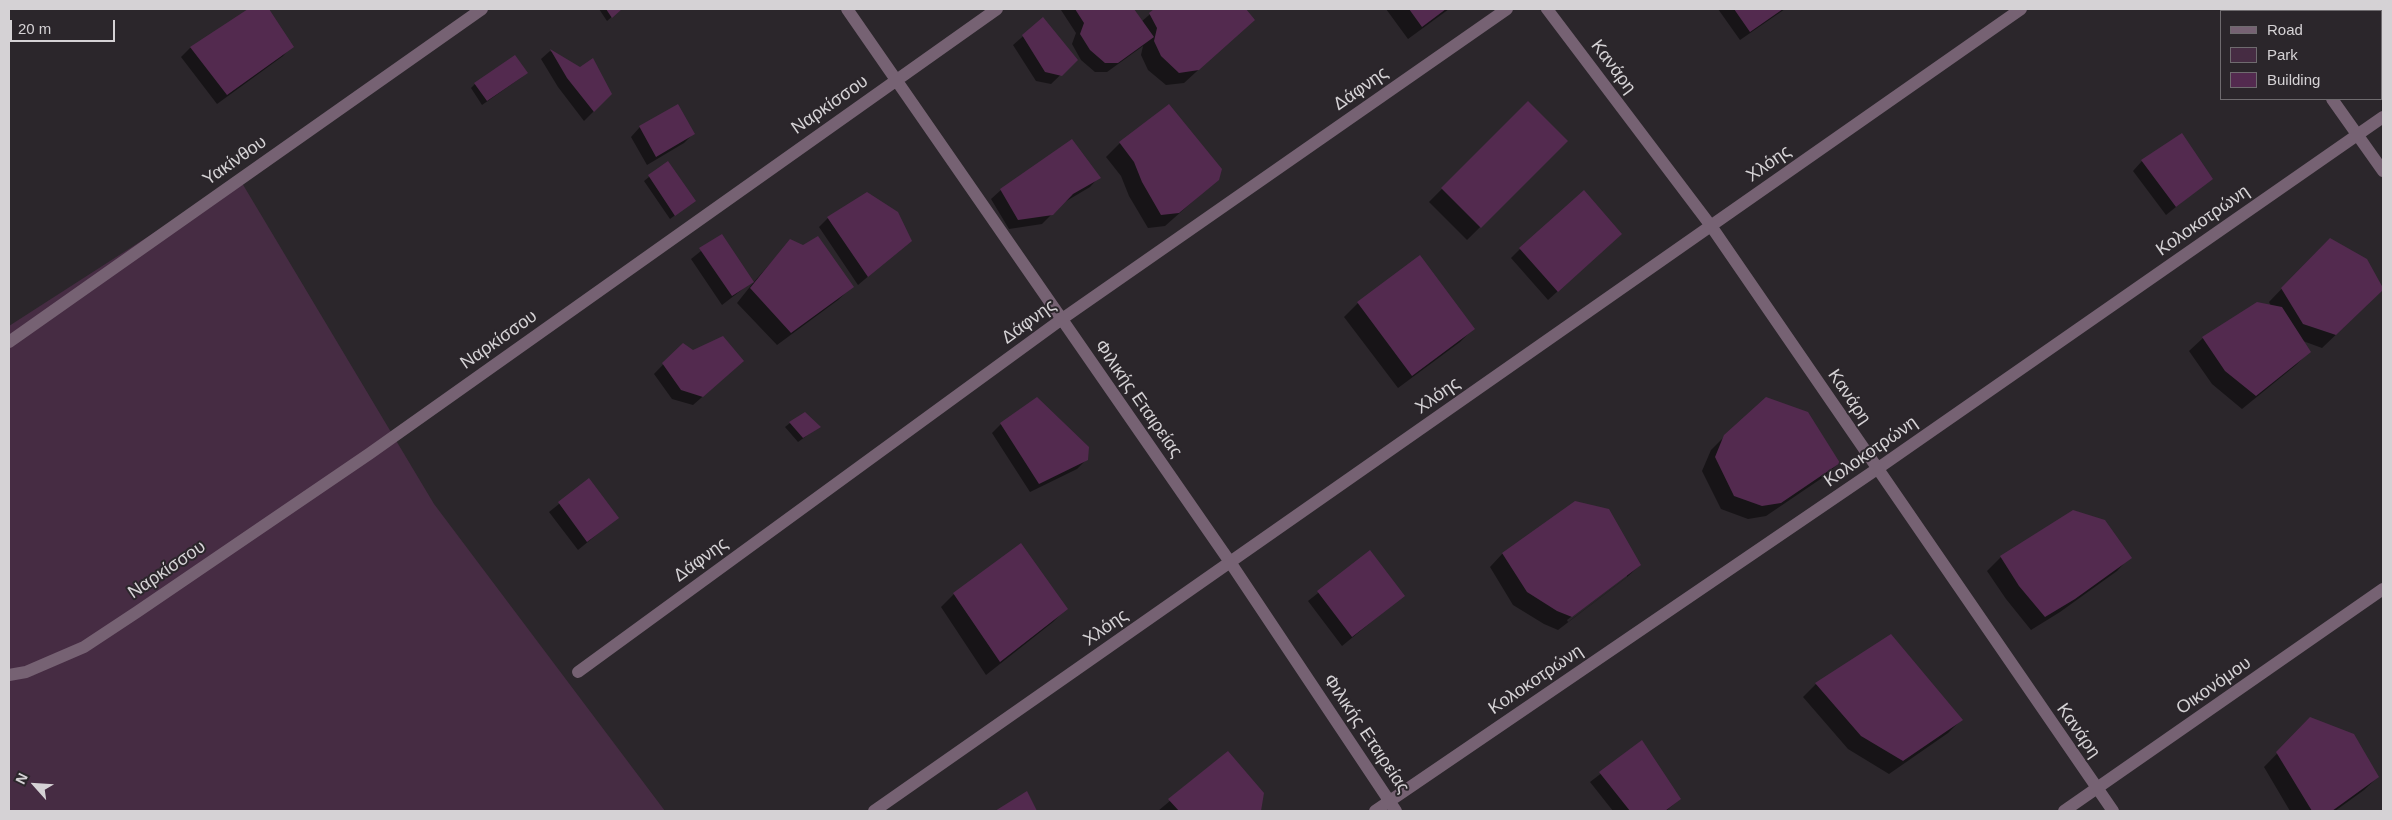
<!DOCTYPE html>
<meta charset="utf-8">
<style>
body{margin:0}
#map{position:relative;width:2392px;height:820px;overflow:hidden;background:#2b262b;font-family:Arial,sans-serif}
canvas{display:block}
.frame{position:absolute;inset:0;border:10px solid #d5d2d5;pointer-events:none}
.legend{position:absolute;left:2220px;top:10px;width:162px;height:90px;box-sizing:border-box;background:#2b262b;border:1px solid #6f6b6f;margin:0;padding:6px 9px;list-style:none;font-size:15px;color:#d5d2d5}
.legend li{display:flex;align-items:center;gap:10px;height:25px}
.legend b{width:25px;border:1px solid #6f6b6f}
.north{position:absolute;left:10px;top:760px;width:50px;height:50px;-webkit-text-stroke:4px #2b262b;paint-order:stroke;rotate:296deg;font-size:14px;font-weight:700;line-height:20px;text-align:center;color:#d5d2d5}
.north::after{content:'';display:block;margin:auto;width:18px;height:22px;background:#d5d2d5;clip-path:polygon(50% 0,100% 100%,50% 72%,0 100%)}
.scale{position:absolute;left:10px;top:20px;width:105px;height:22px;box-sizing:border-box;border:2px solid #d5d2d5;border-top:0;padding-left:6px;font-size:15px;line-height:18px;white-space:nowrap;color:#d5d2d5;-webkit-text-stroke:4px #2b262b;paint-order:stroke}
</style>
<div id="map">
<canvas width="2392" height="820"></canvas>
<div class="frame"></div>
<ul class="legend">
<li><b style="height:6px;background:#766273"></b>Road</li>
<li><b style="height:14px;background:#462c43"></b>Park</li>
<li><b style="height:14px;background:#532a4f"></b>Building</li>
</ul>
<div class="north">N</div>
<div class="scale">20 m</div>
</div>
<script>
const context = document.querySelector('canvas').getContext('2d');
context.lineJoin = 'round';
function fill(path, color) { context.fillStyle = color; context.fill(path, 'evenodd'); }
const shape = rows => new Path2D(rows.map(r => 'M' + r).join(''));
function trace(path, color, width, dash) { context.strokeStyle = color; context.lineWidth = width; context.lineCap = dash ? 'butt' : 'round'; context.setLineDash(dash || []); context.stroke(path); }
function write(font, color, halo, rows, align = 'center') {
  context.font = font + ' Arial,sans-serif'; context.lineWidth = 4; context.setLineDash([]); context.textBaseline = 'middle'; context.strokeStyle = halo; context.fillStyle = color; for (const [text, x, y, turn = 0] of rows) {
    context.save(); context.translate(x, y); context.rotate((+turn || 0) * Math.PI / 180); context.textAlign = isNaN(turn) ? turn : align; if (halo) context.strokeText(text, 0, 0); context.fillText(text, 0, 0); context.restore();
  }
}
fill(shape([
 [239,178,434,504,665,811,9,811,9,326]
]), '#462c43');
fill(shape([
 [251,9,267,9,292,46,283,56,217,104,181,57,190,48],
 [599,9,621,9,607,21],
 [1062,9,1133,9,1141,22,1156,9,1245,9,1253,20,1184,83,1166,85,1148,70,1141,55,1143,46,1107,72,1095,72,1081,60,1072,44,1076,33,1061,10],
 [1386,9,1449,9,1408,39],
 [1718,9,1785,9,1740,40],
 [1043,19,1076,60,1051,84,1036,81,1013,45],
 [550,51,580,68,611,94,584,121,558,87,541,59],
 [522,77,482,105,471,88,475,84],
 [1528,102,1567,141,1467,240,1429,202],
 [1168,105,1217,180,1165,226,1148,228,1129,196,1121,176,1106,157,1120,143],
 [640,127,693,134,684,143,647,165,631,137],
 [2142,161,2212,178,2166,215,2133,171],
 [668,162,694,201,670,219,644,181],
 [1099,177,1090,187,1063,203,1042,224,1009,229,991,199,1001,190],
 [828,218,911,240,858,285,819,227],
 [1621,234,1548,300,1511,258,1520,249],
 [721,235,753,283,790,241,852,287,838,300,777,345,737,303,753,283,752,282,722,305,691,259],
 [2316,253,2369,303,2322,348,2303,341,2309,352,2296,365,2242,409,2212,384,2189,351,2203,338,2271,306,2269,302],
 [1420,257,1473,329,1460,342,1398,388,1344,317,1358,303],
 [683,344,693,352,733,370,693,405,672,399,654,374],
 [790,423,819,427,798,442,785,427],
 [1001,424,1087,459,1077,469,1030,492,992,433],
 [1725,436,1839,463,1825,476,1766,516,1748,519,1721,509,1702,471,1711,450],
 [589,480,617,518,578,550,549,512],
 [2073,512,2130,557,2117,571,2060,612,2031,630,2006,599,1987,571,2001,557],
 [1370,552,1403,596,1342,646,1308,601],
 [1503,553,1640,565,1626,578,1558,630,1544,624,1513,605,1490,567],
 [1627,574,1627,577,1568,622,1567,620],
 [954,594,1066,609,1053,622,986,675,941,607],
 [1816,684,1961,720,1948,733,1889,774,1848,749,1803,697],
 [2311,719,2378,777,2364,790,2335,811,2290,811,2264,767],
 [1642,742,1680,799,1666,811,1613,811,1590,782],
 [1227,753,1263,793,1259,811,1158,811]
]), '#0007');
fill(shape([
 [248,9,269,9,294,47,227,95,190,47],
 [606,9,622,9,612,18],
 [1075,9,1134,9,1154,37,1118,63,1105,63,1090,50,1080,34,1084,23],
 [1154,9,1246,9,1255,20,1199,70,1179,73,1161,56,1154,41,1157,28,1149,13],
 [1409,9,1446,9,1422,27],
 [1734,9,1783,9,1750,32],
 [1043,17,1078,60,1062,76,1045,72,1022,35],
 [550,49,580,67,593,58,612,94,594,112,567,78],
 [515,55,528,73,487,101,474,83],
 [1528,101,1568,141,1481,228,1441,188],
 [678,104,695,134,656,157,639,126],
 [1169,104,1222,169,1219,180,1179,213,1161,215,1142,182,1134,162,1119,142],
 [2182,133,2213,179,2176,207,2141,160],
 [1072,139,1101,178,1073,194,1053,215,1018,220,1000,189],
 [668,161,696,201,675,216,648,175],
 [1584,190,1622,234,1558,292,1519,248],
 [867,192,898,212,912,241,868,277,827,217],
 [722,234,754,282,732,296,699,248],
 [818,236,854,287,791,333,750,288,790,239,803,245],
 [2330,238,2367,259,2383,288,2383,290,2336,335,2303,324,2281,288],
 [1420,255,1475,329,1412,376,1357,302],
 [2257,302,2282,307,2311,352,2256,396,2225,371,2202,337],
 [723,336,744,361,703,397,681,390,662,363,683,343,693,350],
 [1037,397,1089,447,1088,460,1039,484,1000,423],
 [1766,397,1808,412,1840,463,1781,503,1762,506,1734,496,1715,457,1724,435],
 [805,412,821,427,803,438,789,422],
 [589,478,619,518,587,542,558,502],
 [1575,501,1609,509,1641,565,1572,617,1557,611,1527,592,1502,553],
 [2073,510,2105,520,2132,558,2075,599,2045,617,2019,586,2000,556],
 [1021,543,1068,609,1000,662,953,593],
 [1370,550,1405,596,1352,637,1317,591],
 [1891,634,1963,720,1903,761,1861,736,1815,683],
 [2310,717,2354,734,2379,777,2332,811,2312,811,2276,752],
 [1642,740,1681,799,1665,811,1630,811,1599,772],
 [1228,751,1264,793,1261,811,1179,811,1168,799],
 [1027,791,1037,811,995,811]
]), '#532a4f');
trace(shape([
 [847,9,1230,562,1396,811],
 [1547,9,1711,226,2113,811],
 [2267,9,2269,11],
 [2332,99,2383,171],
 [9,342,482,9],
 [578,672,1062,319,1507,9],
 [9,675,26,672,84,647,137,612,369,454,997,9],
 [874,811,2021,9],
 [1375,811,1877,469,2383,117],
 [2064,811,2383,589]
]), '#766273', 12);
write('18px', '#d5d2d5', '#2b262b', [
 ["Κανάρη",1613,67,53],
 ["Δάφνης",1361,89,-35],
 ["Ναρκίσσου",830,105,-35],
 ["Υακίνθου",235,161,-35],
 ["Χλόης",1769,164,-35],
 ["Κολοκοτρώνη",2203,221,-35],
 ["Δάφνης",1029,322,-36],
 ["Ναρκίσσου",499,340,-35],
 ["Χλόης",1438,396,-35],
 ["Κανάρη",1849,397,56],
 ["Φιλικής Εταιρείας",1138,399,55],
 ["Κολοκοτρώνη",1871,452,-35],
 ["Δάφνης",701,560,-36],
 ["Ναρκίσσου",167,570,-34],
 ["Χλόης",1106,628,-35],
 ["Κολοκοτρώνη",1536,680,-34],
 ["Οικονόμου",2214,686,-35],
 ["Κανάρη",2078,731,55],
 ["Φιλικής Εταιρείας",1366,734,56]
]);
</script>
